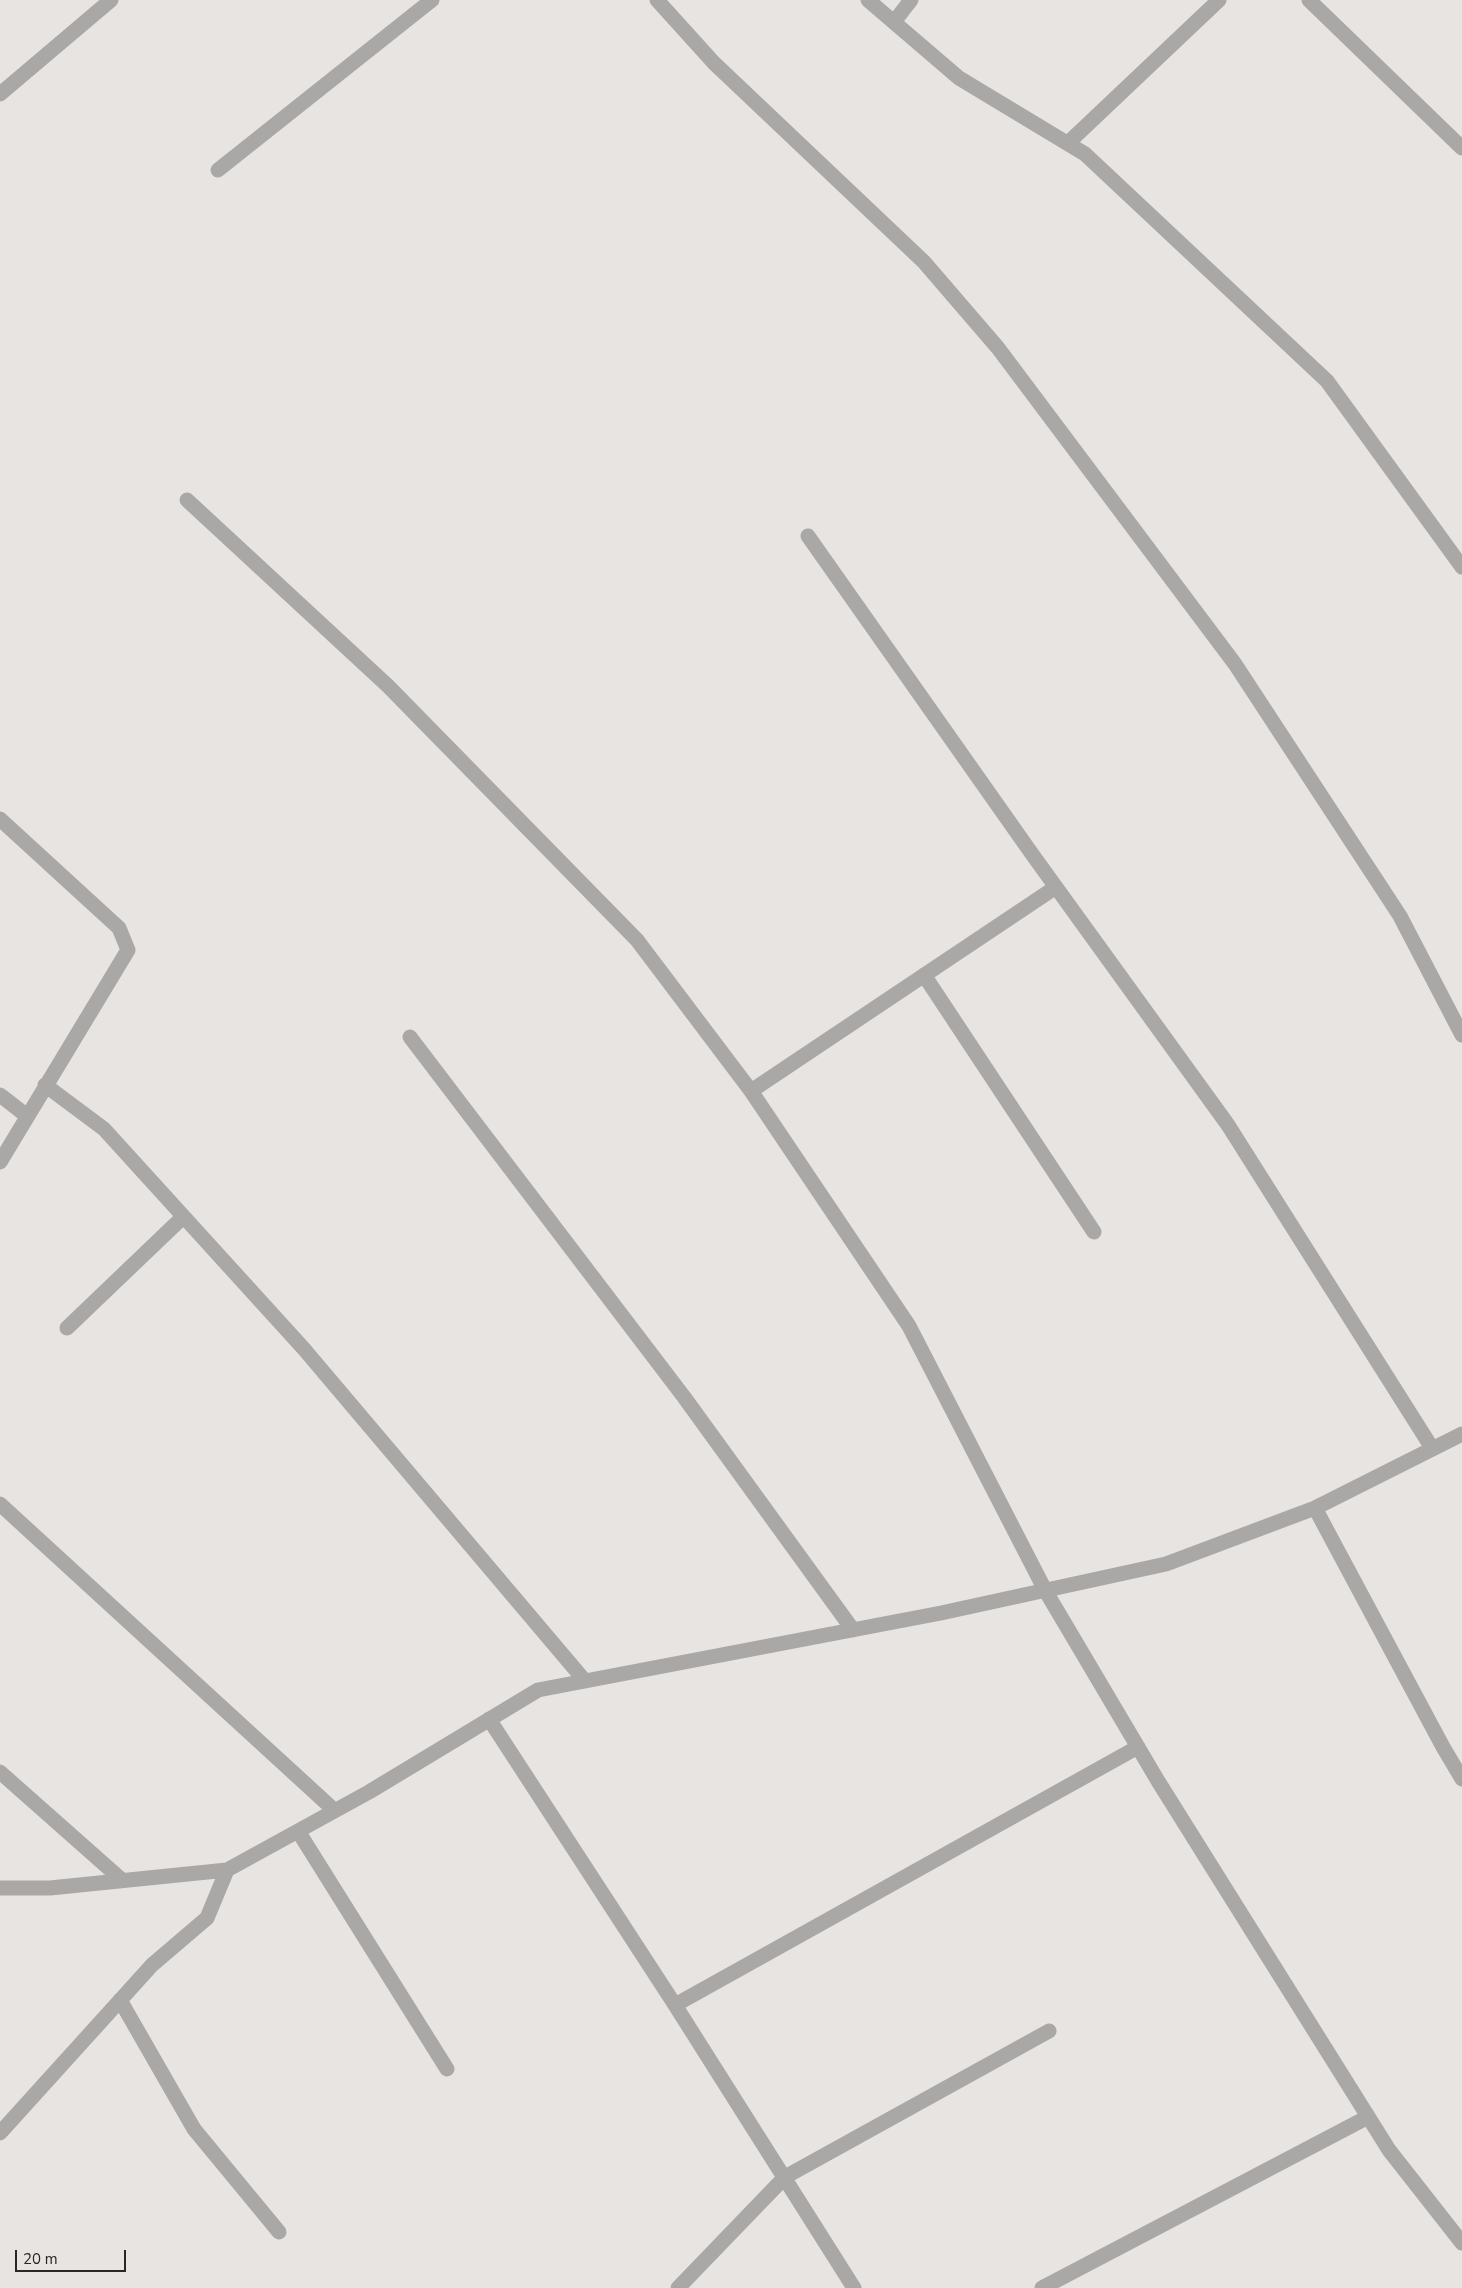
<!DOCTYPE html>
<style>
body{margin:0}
#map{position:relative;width:1462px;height:2288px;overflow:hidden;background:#e8e4e1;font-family:"Nunito Sans",sans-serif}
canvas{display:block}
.scale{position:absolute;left:15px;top:2250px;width:111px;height:22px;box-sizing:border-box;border:2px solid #292726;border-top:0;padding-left:6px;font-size:15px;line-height:18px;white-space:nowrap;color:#292726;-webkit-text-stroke:4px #e8e4e1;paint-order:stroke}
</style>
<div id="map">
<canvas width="1462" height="2288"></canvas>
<div class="scale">20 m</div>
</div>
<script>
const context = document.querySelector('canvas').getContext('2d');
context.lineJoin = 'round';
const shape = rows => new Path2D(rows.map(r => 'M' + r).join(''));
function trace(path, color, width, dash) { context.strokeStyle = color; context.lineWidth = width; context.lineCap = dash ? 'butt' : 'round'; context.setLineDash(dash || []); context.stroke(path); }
trace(shape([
 [657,0,714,63,924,262,998,348,1235,664,1400,916,1462,1035],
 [868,0,959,78,1085,154,1327,381,1462,567],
 [1309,0,1462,148],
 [894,22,911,0],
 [0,94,111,0],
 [1068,143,1219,0],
 [218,170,432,0],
 [187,500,388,686,637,940,751,1091,909,1326,1045,1590,1158,1781,1389,2150,1462,2243],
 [808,536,1032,854,1228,1125,1432,1448],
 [0,819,119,928,128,950,0,1162],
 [924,975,1094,1232],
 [410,1037,684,1397,853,1630],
 [45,1085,104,1129,304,1349,585,1681],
 [751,1091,1056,887],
 [0,1095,27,1116],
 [67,1328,183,1217],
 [0,1504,334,1810],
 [1315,1508,1443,1747,1462,1779],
 [489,1719,675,2005,854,2288],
 [0,1772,122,1880],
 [298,1831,447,2069],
 [0,1888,50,1888,227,1870,369,1792,538,1690,941,1613,1166,1564,1315,1508,1462,1434],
 [120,2000,194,2129,279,2232],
 [675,2005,1138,1747],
 [0,2133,152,1965,207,1918,227,1870],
 [678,2288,785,2177,1049,2031],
 [1042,2288,1368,2117]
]), '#a9a8a6', 15);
</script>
